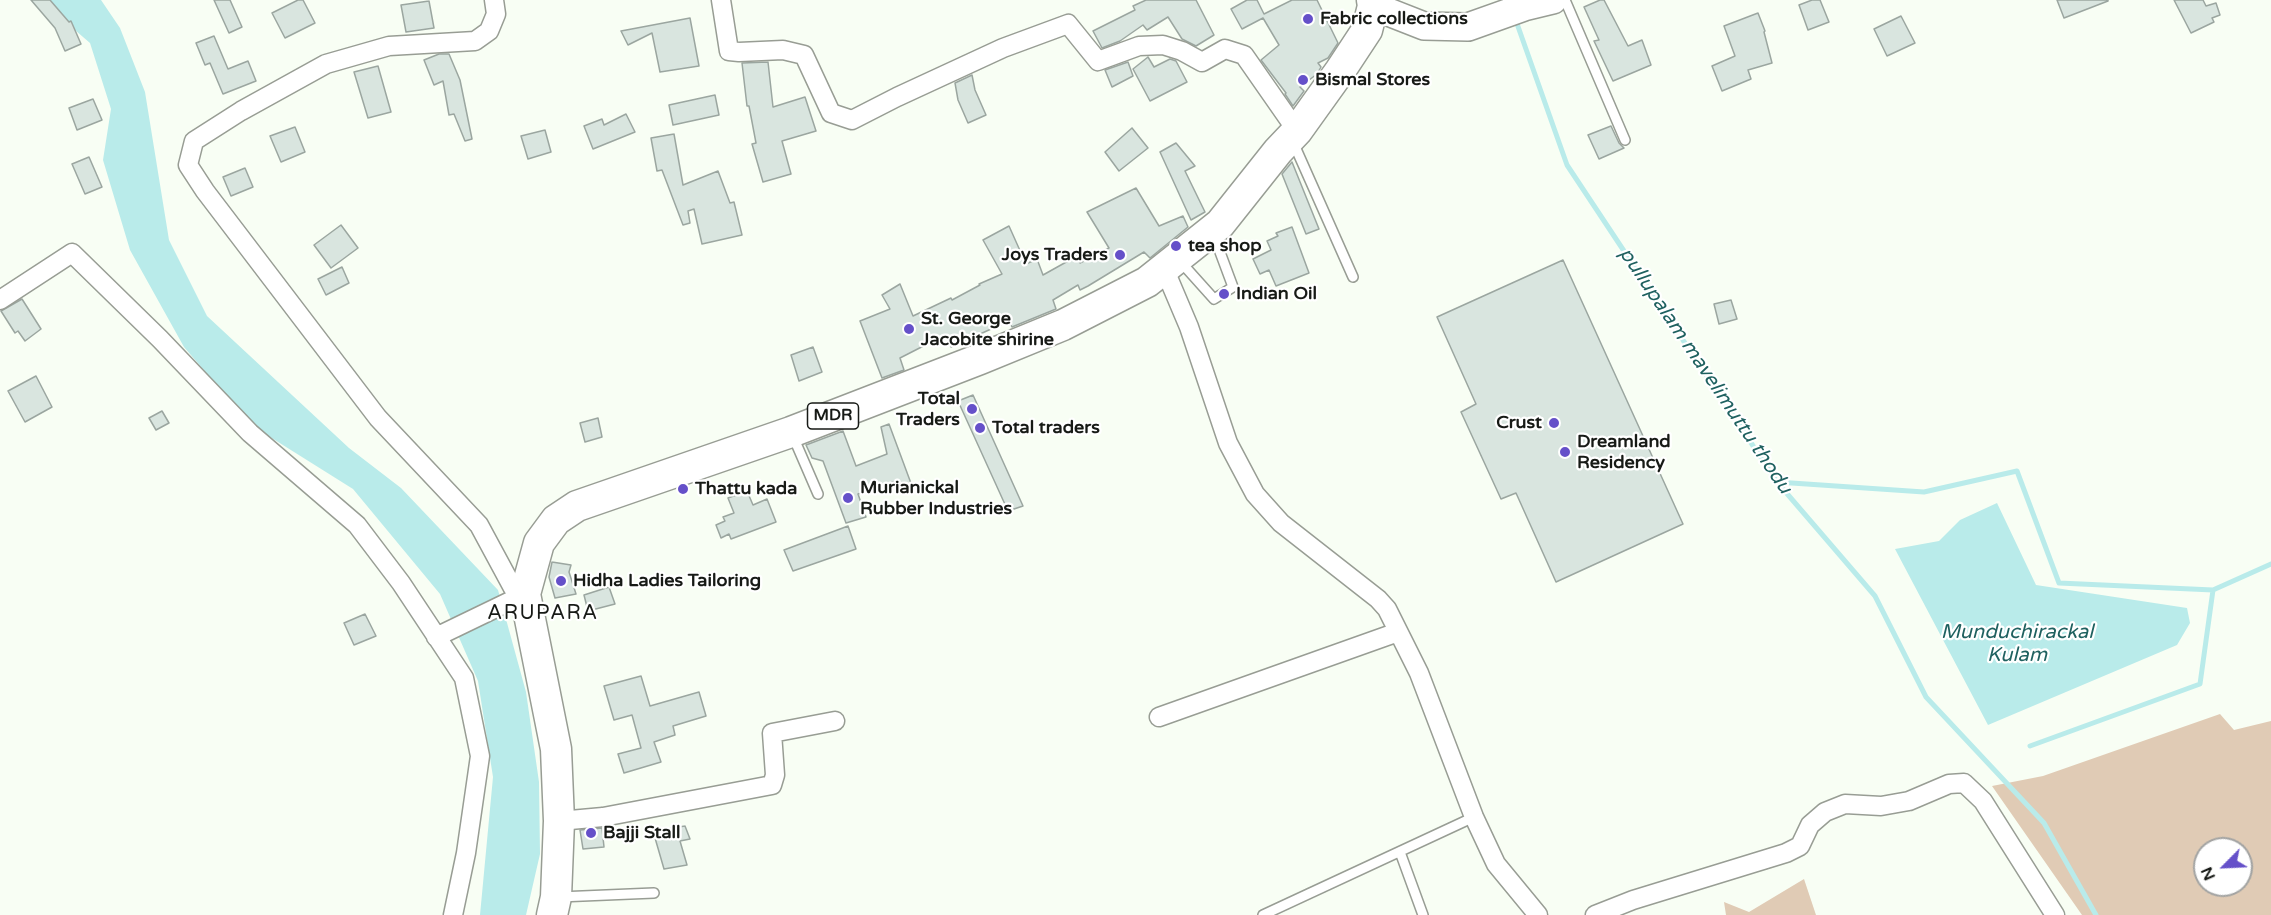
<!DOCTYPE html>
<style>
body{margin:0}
#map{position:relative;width:2271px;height:915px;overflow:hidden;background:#f8fef4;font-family:"Varela Round",sans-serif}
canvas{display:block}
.north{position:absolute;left:2193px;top:837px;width:60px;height:60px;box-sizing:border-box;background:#fff;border:2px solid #a2a3a2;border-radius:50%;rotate:246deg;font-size:16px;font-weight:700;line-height:24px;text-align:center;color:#171a16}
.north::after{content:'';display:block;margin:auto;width:21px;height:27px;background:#6550c9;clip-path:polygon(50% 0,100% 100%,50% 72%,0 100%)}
</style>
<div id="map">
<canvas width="2271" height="915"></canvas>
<div class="north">N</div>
</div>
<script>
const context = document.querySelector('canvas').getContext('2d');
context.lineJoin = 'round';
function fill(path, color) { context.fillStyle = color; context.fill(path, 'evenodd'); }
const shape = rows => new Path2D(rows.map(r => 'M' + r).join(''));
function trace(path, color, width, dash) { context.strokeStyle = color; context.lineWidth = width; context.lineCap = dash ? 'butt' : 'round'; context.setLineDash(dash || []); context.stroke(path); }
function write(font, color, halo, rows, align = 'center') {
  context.font = font + ' "Varela Round",sans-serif'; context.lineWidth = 4.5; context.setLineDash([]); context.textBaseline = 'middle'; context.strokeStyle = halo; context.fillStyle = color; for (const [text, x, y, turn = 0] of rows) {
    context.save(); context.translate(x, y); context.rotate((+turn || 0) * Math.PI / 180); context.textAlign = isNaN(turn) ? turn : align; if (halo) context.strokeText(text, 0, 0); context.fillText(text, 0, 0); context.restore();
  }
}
fill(shape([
 [2220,714,2234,730,2271,721,2271,915,2082,915,1992,786,2043,776],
 [2205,849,2241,849,2241,885,2205,885],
 [1804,879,1816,915,1726,915,1724,902,1749,912]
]), '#e0cbb5');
fill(shape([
 [40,0,101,0,120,28,145,92,169,240,207,316,349,448,401,488,498,590,526,692,539,782,540,854,526,915,480,915,493,777,478,681,440,594,353,489,251,425,184,347,130,250,103,160,111,109,90,43],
 [1997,503,2036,585,2187,608,2190,623,2177,645,1988,725,1895,549,1939,541,1960,520]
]), '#b9ebea');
trace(shape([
 [1515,18,1567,165,1777,482,1875,596,1926,697,2044,823,2096,915],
 [1777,482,1924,492,2017,471,2059,583,2213,590],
 [2030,746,2200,684,2213,590,2271,564]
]), '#b9ebea', 5);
const building = shape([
 [31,0,50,0,69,22,71,21,81,44,65,51,55,28,31,0],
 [214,0,230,0,242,27,229,33,214,0],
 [298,0,303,0,315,23,285,38,272,13,298,0],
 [1146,0,1196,0,1214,35,1196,46,1182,39,1168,17,1147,30,1143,25,1120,41,1102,48,1093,31,1135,10,1133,6,1146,0],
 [1247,0,1257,0,1264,14,1292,0,1317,0,1338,43,1328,58,1318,63,1321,67,1317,74,1300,87,1304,91,1293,106,1285,94,1286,93,1261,60,1279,45,1263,18,1242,29,1231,9,1247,0],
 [1600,0,1604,0,1628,46,1642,40,1651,65,1613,81,1594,41,1599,40,1584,7,1600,0],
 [1812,0,1820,0,1829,22,1808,30,1799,5,1812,0],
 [2057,0,2108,0,2108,1,2064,18,2057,0],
 [2174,0,2203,0,2206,6,2216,3,2220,15,2212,18,2214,22,2191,33,2174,0],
 [429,1,434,28,406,32,401,5,429,1],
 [1758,13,1765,31,1764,32,1772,63,1748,70,1751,79,1722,91,1712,66,1735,56,1724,26,1758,13],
 [1901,16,1915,43,1887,56,1874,29,1901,16],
 [690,18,699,66,660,72,652,33,628,45,621,31,690,18],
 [214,36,228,69,248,61,256,81,223,94,210,63,205,65,196,43,214,36],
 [439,54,449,54,460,80,472,139,465,141,454,114,449,115,443,81,434,85,424,60,439,54],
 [1148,57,1154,67,1170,59,1176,61,1187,82,1150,101,1133,69,1148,57],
 [768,62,773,107,805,97,816,131,782,141,791,174,763,182,752,144,756,143,749,106,747,106,742,63,768,62],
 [1128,62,1133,76,1112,87,1105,70,1128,62],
 [378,66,391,112,368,118,354,72,378,66],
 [972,75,975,90,986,115,968,123,958,100,955,83,972,75],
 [715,95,719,115,673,125,669,105,715,95],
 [93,99,102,120,77,130,69,108,93,99],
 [626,114,635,132,593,149,584,126,602,119,604,125,626,114],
 [1611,126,1619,143,1624,148,1599,159,1588,135,1611,126],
 [295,127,305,152,281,162,270,136,295,127],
 [1132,128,1148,148,1119,171,1105,152,1132,128],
 [545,130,551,152,528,159,521,136,545,130],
 [674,134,683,185,718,171,730,203,734,202,742,235,702,244,694,209,688,211,690,223,683,225,662,170,657,171,651,138,674,134],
 [1176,143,1195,166,1185,171,1205,212,1191,220,1160,152,1176,143],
 [89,157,102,187,85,194,72,164,89,157],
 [1292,162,1319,229,1306,234,1282,174,1292,162],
 [245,168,253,187,231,196,223,177,245,168],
 [1136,188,1159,226,1183,216,1188,227,1150,258,1144,252,1088,286,1080,290,1078,285,1053,300,1056,309,1012,327,1009,321,951,347,945,335,900,358,904,370,882,378,860,321,890,309,882,295,900,284,913,316,951,298,952,300,980,285,979,284,1002,274,983,240,1009,226,1026,264,1037,259,1043,275,1077,256,1080,263,1109,248,1087,212,1136,188],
 [341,225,358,248,331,268,314,245,341,225],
 [1292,227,1309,273,1276,286,1269,270,1260,274,1253,259,1271,250,1267,241,1278,236,1276,233,1292,227],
 [1563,260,1683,524,1556,582,1516,493,1501,499,1461,412,1476,404,1437,317,1563,260],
 [342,267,349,283,326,295,318,279,342,267],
 [22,299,41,329,25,341,18,331,15,333,1,311,22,299],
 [1731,300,1737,319,1719,324,1714,304,1731,300],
 [813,347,822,372,799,381,791,355,813,347],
 [36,376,52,407,25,422,8,391,36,376],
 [973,395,1023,506,1008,511,958,401,973,395],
 [162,411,169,423,156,430,149,418,162,411],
 [598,418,602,437,585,442,580,423,598,418],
 [889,424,912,486,899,492,896,481,858,494,866,517,846,523,823,461,812,458,806,445,843,431,856,466,887,454,881,427,889,424],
 [747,491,753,505,767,499,776,522,731,539,729,534,721,538,716,525,725,521,723,517,734,513,728,498,747,491],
 [848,526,856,549,793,571,784,550,848,526],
 [552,562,571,565,569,572,576,594,555,598,549,577,552,562],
 [609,587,615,604,588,611,584,595,609,587],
 [365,614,376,636,354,645,344,623,365,614],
 [641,676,650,706,699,692,706,716,673,726,675,735,654,742,661,762,624,773,618,754,641,748,632,715,614,720,604,686,641,676],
 [685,826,690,839,680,841,687,865,664,869,653,831,685,826],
 [602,828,604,847,583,849,580,830,602,828]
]);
fill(building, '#d9e5df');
trace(building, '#9ba6a0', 1.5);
const service = shape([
 [1565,0,1625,140],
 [1293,142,1353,277],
 [1179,260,1214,299,1233,287,1214,236],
 [792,434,818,494],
 [1400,852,1423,915],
 [559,897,654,893],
 [1263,915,1474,817]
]);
const minor = shape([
 [494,0,496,14,489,31,475,41,389,46,326,64,241,111,194,141,188,165,205,191,378,418,479,525,513,588,525,594],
 [721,0,729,51,739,52,783,50,804,55,831,113,852,120,897,97,1003,48,1068,24,1098,61,1139,46,1163,45,1182,51,1202,62,1225,49,1244,55,1297,131],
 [1164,268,1189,327,1228,443,1255,494,1281,523,1378,599,1387,609,1419,673,1474,817,1496,864,1538,915],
 [0,300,72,253,160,339,250,433,357,525,401,583,464,678,480,756,466,853,453,915],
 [436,637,525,594],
 [1159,717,1398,632],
 [559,821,603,817,772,785,775,775,772,733,835,721],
 [1595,915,1633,900,1786,853,1800,846,1810,825,1825,812,1845,804,1881,806,1909,801,1949,784,1964,783,1983,801,2055,915]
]);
const secondary = shape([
 [1373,6,1424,26,1468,27,1524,7,1553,0]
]);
const primary = shape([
 [552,915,556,897,559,821,556,749,525,594,539,543,556,520,577,506,791,432,980,359,1063,325,1147,282,1220,224,1278,151,1297,131,1340,71,1367,30,1373,6,1372,0]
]);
trace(service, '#989d94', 12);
trace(minor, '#989d94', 21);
trace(secondary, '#989d94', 30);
trace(primary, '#989d94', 33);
trace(service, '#fff', 9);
trace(minor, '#fff', 18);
trace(secondary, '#fff', 27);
trace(primary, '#fff', 30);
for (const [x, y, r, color] of [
 [1308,19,6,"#6550c9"],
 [1303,80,6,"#6550c9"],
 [1176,246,6,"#6550c9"],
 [1120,255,6,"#6550c9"],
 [1224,294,6,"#6550c9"],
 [909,329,6,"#6550c9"],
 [972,409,6,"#6550c9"],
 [1554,423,6,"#6550c9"],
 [980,428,6,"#6550c9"],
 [1565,452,6,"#6550c9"],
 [683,489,6,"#6550c9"],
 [848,498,6,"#6550c9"],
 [561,581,6,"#6550c9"],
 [591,833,6,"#6550c9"]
]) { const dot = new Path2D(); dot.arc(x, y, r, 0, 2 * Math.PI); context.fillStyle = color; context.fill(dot); trace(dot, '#fff', 2); }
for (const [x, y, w] of [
 [833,416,51]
]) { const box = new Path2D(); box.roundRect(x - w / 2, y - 13, w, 26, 4.5); context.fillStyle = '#fff'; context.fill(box); trace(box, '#171a16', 1.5); }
write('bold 16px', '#171a16', null, [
 ["MDR",833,416]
]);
write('bold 18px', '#171a16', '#fff', [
 ["Fabric collections",1320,19],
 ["Bismal Stores",1315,80],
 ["tea shop",1188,246],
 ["Joys Traders",1108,255,"right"],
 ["Indian Oil",1236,294],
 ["St. George",921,319],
 ["Jacobite shirine",921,340],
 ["Total",960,399,"right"],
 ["Traders",960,420,"right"],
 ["Crust",1542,423,"right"],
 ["Total traders",992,428],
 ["Dreamland",1577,442],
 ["Residency",1577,463],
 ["Murianickal",860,488],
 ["Rubber Industries",860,509],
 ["Thattu kada",695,489],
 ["Hidha Ladies Tailoring",573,581],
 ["Bajji Stall",603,833]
], 'left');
write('italic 20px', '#1f6160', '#fff', [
 ["pullupalam mavelimuttu thodu",1705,371,56],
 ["Munduchirackal",2017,633],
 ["Kulam",2017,656]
]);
context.letterSpacing = '1.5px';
write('20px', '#171a16', '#fff', [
 ["ARUPARA",543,614]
]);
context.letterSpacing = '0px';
</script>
